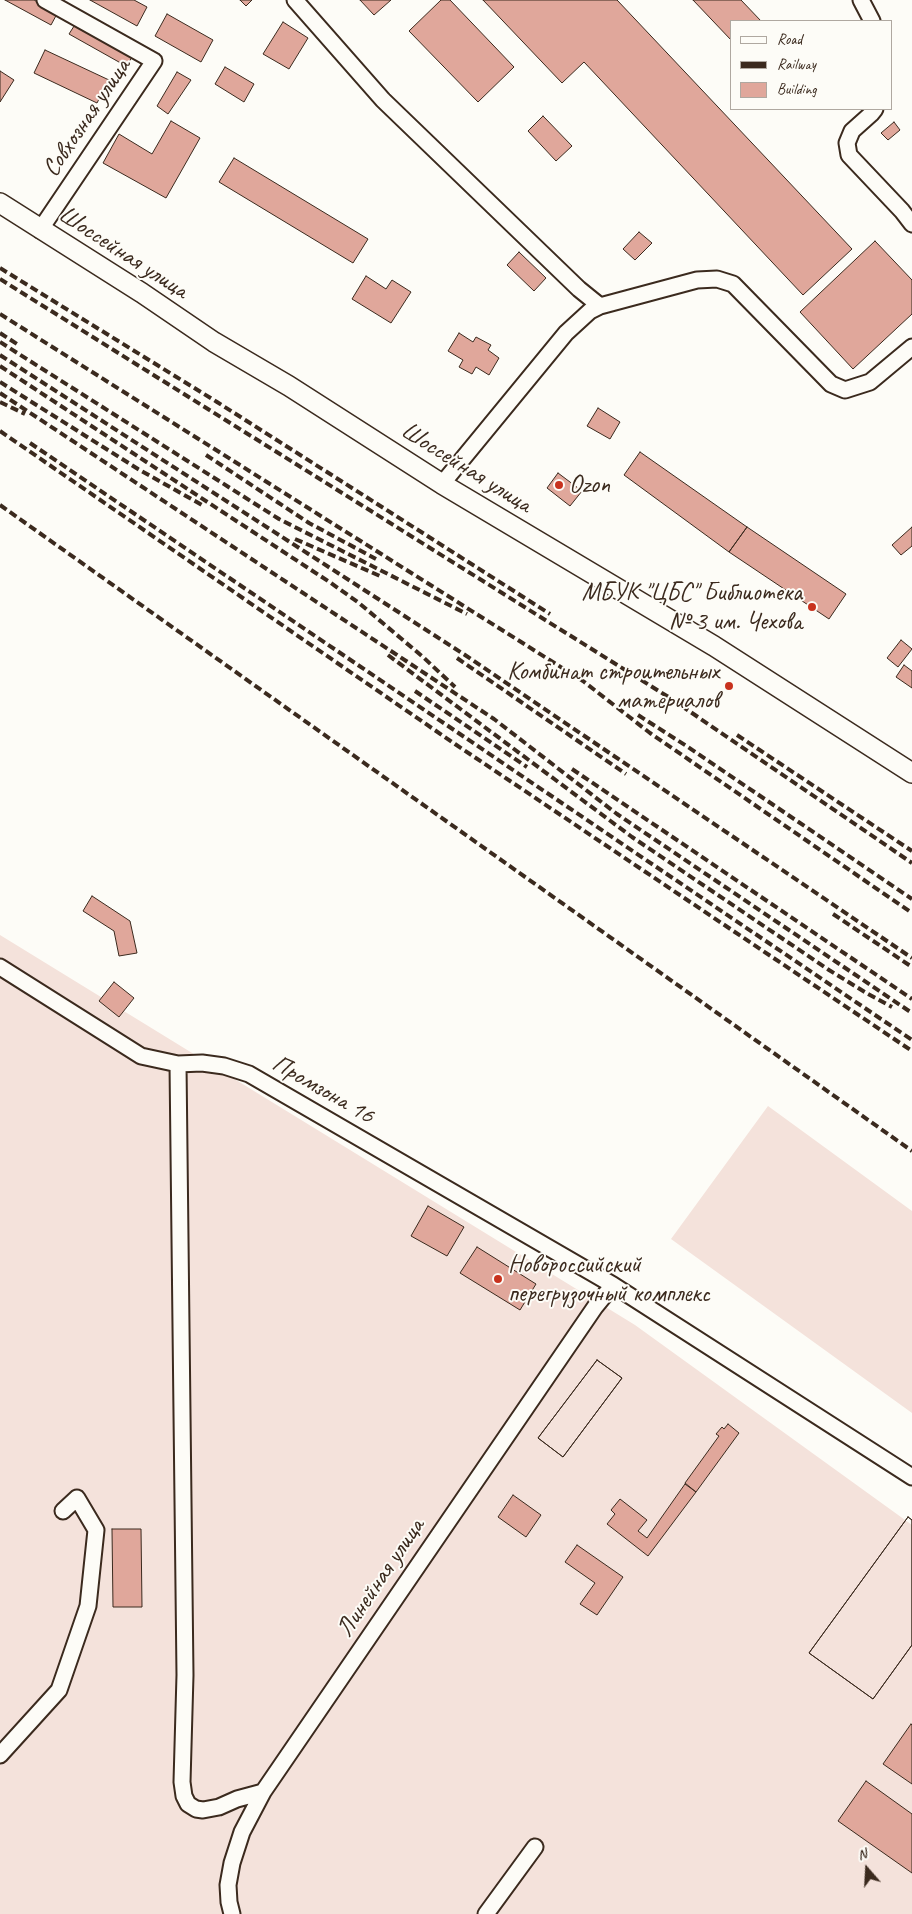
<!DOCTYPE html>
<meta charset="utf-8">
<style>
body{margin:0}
#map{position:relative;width:912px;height:1914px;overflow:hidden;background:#fdfcf7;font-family:Caveat,sans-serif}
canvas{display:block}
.legend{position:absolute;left:730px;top:20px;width:162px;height:90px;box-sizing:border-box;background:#fdfcf7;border:1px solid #afa8a0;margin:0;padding:6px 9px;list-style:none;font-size:15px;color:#3b2a1e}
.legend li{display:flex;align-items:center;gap:10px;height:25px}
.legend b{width:25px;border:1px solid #afa8a0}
.north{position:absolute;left:842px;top:1844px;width:50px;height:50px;-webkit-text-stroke:4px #fdfcf7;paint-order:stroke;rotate:341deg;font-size:14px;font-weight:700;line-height:20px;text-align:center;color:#3b2a1e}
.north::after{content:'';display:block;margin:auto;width:18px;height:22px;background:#3b2a1e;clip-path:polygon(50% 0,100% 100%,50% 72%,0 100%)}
</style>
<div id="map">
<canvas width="912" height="1914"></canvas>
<ul class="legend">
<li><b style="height:6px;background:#fdfcf7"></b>Road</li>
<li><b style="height:6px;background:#3b2a1e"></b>Railway</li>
<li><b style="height:14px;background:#e0a79b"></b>Building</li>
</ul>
<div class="north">N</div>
</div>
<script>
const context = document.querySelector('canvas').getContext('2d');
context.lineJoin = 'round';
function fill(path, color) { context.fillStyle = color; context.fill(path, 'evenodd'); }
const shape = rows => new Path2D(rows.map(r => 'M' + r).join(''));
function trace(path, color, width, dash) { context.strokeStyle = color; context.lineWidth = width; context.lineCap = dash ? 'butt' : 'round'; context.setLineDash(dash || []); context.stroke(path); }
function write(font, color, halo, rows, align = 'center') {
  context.font = font + ' Caveat,sans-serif'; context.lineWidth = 4; context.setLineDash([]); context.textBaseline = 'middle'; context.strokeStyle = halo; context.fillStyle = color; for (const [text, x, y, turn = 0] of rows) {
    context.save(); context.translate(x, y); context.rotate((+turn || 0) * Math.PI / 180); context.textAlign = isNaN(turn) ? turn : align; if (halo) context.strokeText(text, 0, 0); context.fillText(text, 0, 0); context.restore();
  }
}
fill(shape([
 [0,935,635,1325,912,1525,912,1914,0,1914],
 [768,1106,912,1211,912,1413,671,1239]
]), '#f4e2db');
const building = shape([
 [5,0,34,0,58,12,51,25,5,0],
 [90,0,134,0,147,7,137,26,90,0],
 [240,0,252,0,246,6,240,0],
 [360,0,391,0,374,15,360,0],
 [441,0,450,0,514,67,478,102,409,31,441,0],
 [483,0,617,0,852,249,803,295,584,62,562,83,483,0],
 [693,0,741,0,761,21,731,21,731,40,693,0],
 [167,14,213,40,201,62,155,36,167,14],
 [283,22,308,38,289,69,263,54,283,22],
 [76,23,133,56,126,66,69,34,76,23],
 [45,50,109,80,97,103,34,73,45,50],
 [225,67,254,84,244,102,215,84,225,67],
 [0,71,14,80,0,102,0,71],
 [177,72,191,80,168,114,157,106,177,72],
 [543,116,572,146,556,161,528,131,543,116],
 [171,121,200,138,166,198,103,163,119,134,152,154,171,121],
 [894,122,900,130,888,140,881,133,894,122],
 [234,158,368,239,353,263,219,182,234,158],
 [639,232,652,243,635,260,623,249,639,232],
 [875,241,912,280,912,314,853,369,800,312,875,241],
 [519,252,546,278,534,291,507,265,519,252],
 [366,276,386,289,392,280,411,292,391,323,352,299,366,276],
 [459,333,473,342,476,337,491,345,488,350,499,358,489,375,476,367,472,374,459,367,463,360,448,351,459,333],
 [598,408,620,422,610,439,587,426,598,408],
 [640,452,747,527,729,552,624,475,640,452],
 [558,473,582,491,570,506,547,488,558,473],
 [747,527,846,594,829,619,729,552,747,527],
 [912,527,912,546,901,555,892,545,912,527],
 [901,640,912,649,898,667,887,658,901,640],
 [904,665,912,671,912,688,896,677,904,665],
 [92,896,130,921,137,953,119,956,114,931,83,911,92,896],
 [114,982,134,998,119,1017,99,1001,114,982],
 [428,1206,464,1227,447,1256,411,1236,428,1206],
 [477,1247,536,1284,520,1310,460,1273,477,1247],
 [597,1360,622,1378,563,1457,538,1438,597,1360],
 [597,1360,622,1378,563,1457,538,1438,597,1360],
 [728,1424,739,1433,696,1492,685,1483,719,1436,716,1434,722,1427,724,1429,728,1424],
 [685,1484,696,1492,648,1556,607,1524,615,1514,611,1510,620,1499,647,1520,638,1531,647,1538,685,1484],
 [513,1495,541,1515,526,1537,498,1517,513,1495],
 [908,1517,912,1520,912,1645,873,1699,809,1653,908,1517],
 [908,1517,912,1520,912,1645,873,1699,809,1653,908,1517],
 [112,1529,141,1529,142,1607,113,1607,112,1529],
 [577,1545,623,1577,597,1615,580,1604,595,1583,565,1562,577,1545],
 [911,1724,912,1725,912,1784,883,1764,911,1724],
 [866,1781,912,1814,912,1873,838,1821,866,1781]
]);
fill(building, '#e0a79b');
trace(building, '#3b2a1e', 1);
const minor = shape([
 [295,0,383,100,579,289,600,306],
 [861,0,872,21],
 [875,109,871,114,852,131,847,143,849,155,902,211,912,224],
 [40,230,154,61,45,0],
 [442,484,566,333,590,311,600,306,697,280,717,279,733,284,831,384,845,390,870,382,912,347],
 [0,967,141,1056,178,1064,202,1063,224,1066,249,1074,613,1285,912,1477],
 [178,1064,185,1675,182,1782,184,1796,188,1804,196,1809,203,1810,219,1807,237,1799,263,1792],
 [0,1755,59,1690,88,1606,96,1530,77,1498,63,1511],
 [232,1914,229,1902,228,1885,232,1863,242,1832,263,1792,595,1307,613,1285],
 [486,1914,535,1847]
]);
const major = shape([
 [0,203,142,293,214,342,289,386,442,484,714,646,912,773]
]);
trace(minor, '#3b2a1e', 19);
trace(major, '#3b2a1e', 22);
trace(minor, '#fdfcf7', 15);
trace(major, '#fdfcf7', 19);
trace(shape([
 [0,268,217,402,550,614],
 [0,279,670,698,912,863],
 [0,314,583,681,650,733,912,913],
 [0,333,17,344],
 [0,342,279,519,467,614],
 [0,355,465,655,912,958],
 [0,366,331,583,359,603,423,657,455,687],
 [0,382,138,469,202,505],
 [0,393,494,719,617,814,912,1013],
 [0,402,25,414],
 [0,431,455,744,912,1051],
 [30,443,912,1040],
 [206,455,309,523,376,559],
 [0,505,912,1151],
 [295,539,380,576],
 [388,655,632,837,829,970,868,994,892,1007],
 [457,658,626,774],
 [415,691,527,767],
 [638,715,688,747,912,899],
 [737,735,912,851],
 [572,769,912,999],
 [833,914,912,967]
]), '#3b2a1e', 4, [8, 4]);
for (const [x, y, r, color] of [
 [559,485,5,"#c8321e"],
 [812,607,5,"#c8321e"],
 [729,686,5,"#c8321e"],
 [498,1279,5,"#c8321e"]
]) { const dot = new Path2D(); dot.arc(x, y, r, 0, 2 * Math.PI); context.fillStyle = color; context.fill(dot); trace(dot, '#fdfcf7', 2); }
write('25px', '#3b2a1e', '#fdfcf7', [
 ["Совхозная улица",87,118,-56],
 ["Шоссейная улица",123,253,33],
 ["Шоссейная улица",466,468,32],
 ["Промзона 16",323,1090,30],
 ["Линейная улица",381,1578,-56]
]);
write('25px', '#3b2a1e', '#fdfcf7', [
 ["Ozon",569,485],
 ["МБУК \"ЦБС\" Библиотека",802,593,"right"],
 ["№ 3 им. Чехова",802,622,"right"],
 ["Комбинат строительных",719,672,"right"],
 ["материалов",719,701,"right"],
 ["Новороссийский",508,1265],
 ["перегрузочный комплекс",508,1294]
], 'left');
</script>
